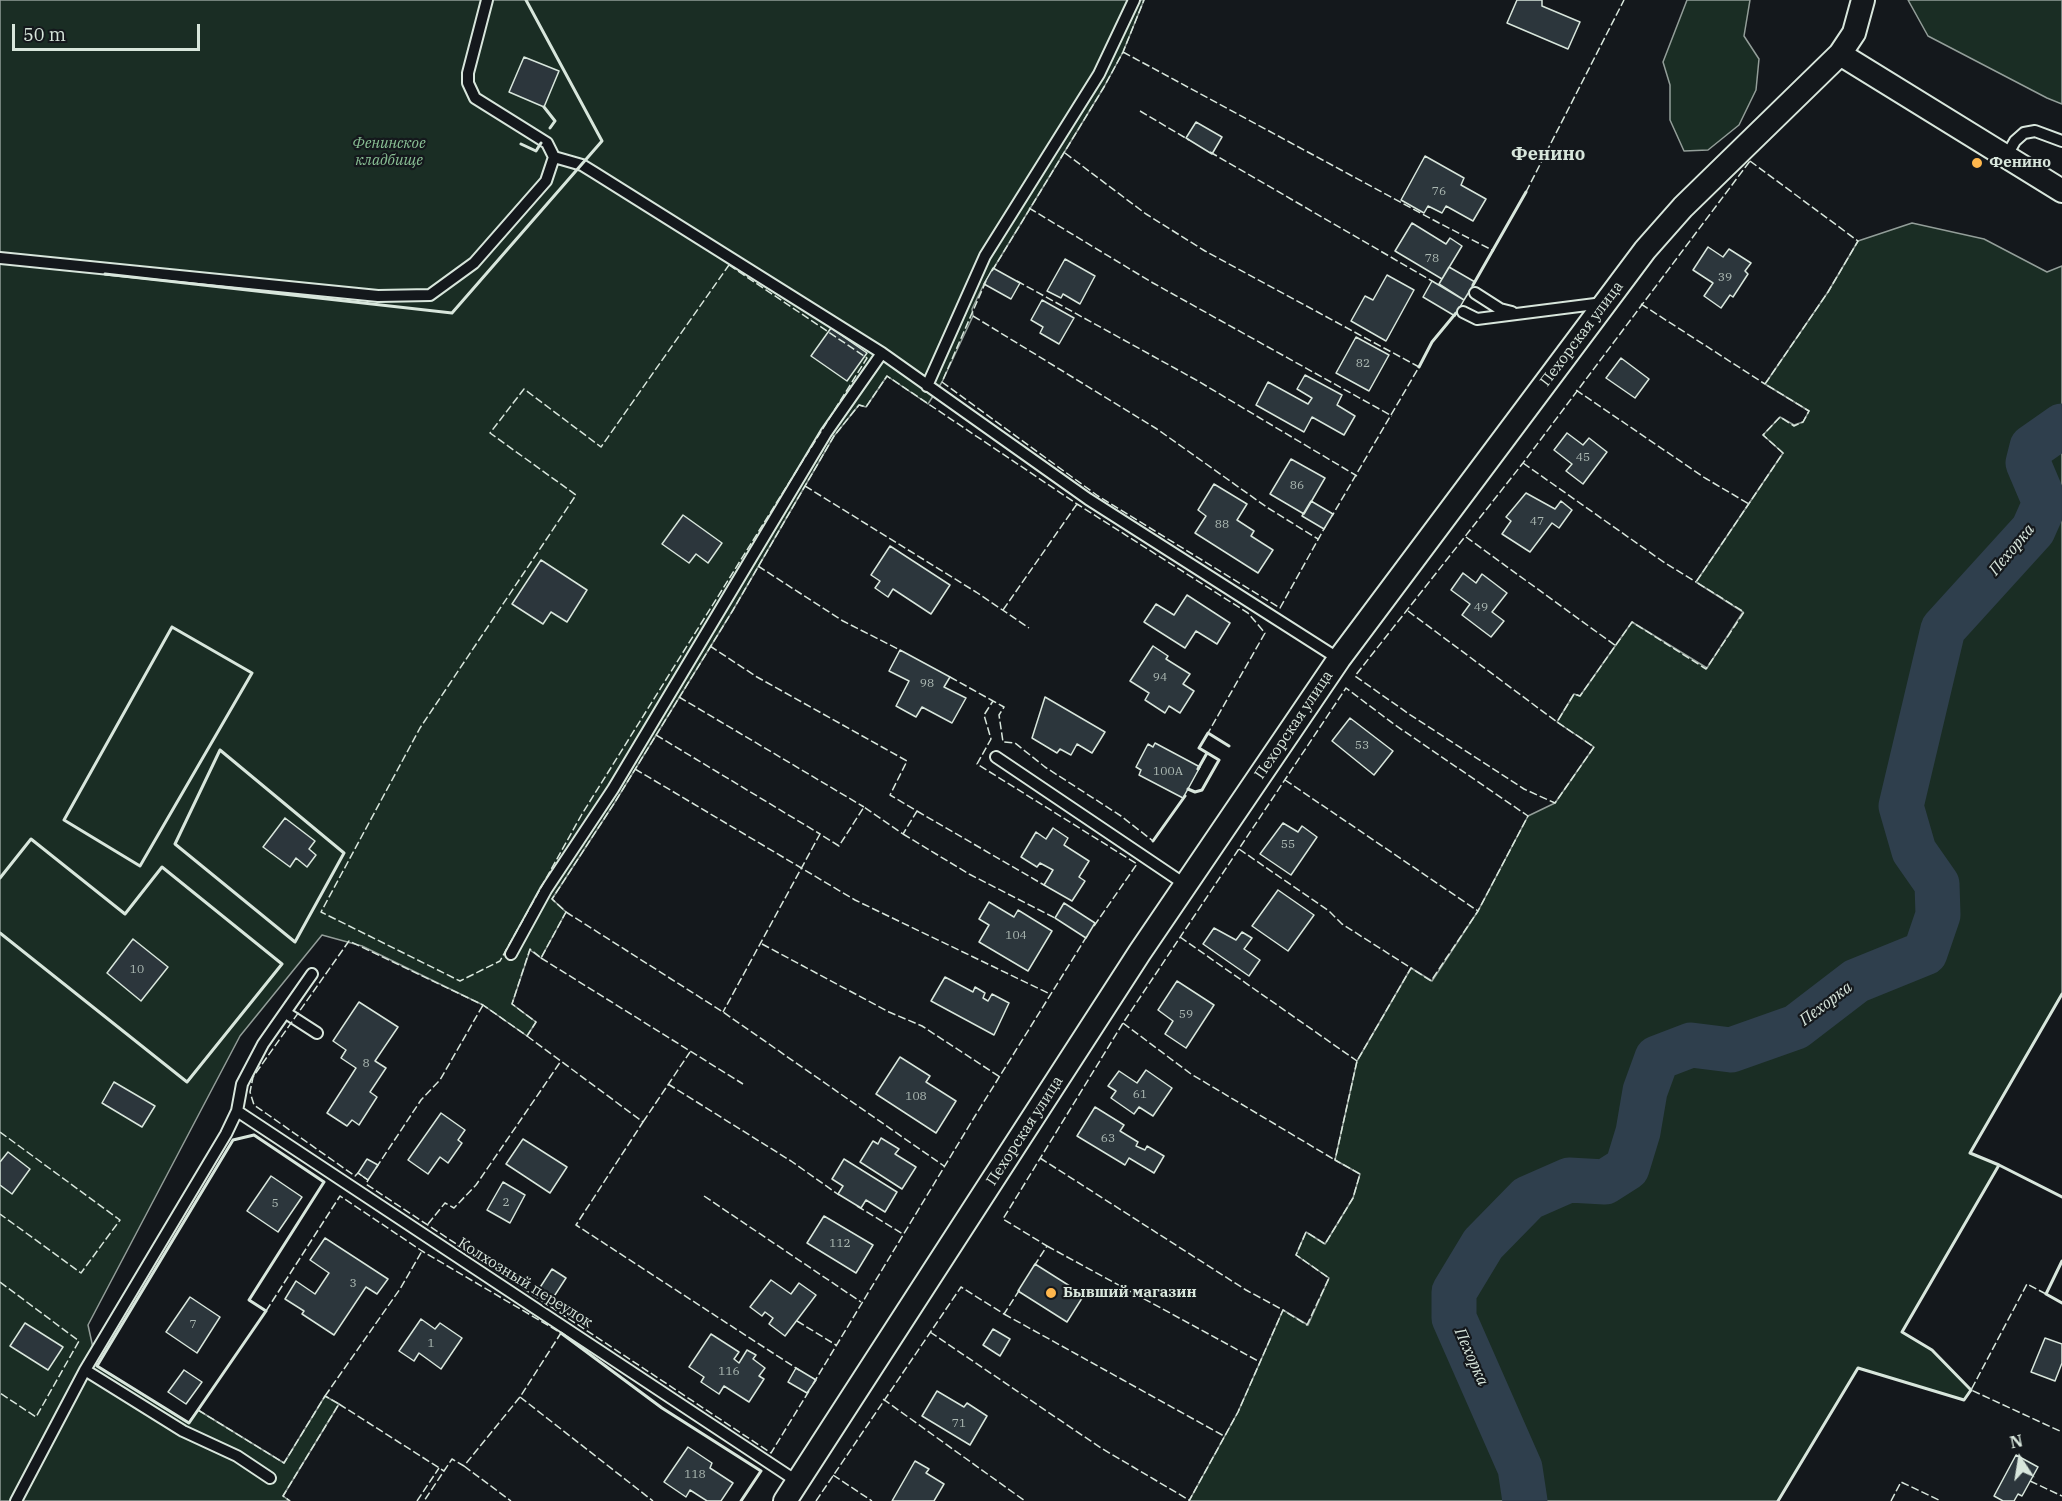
<!DOCTYPE html>
<meta charset="utf-8">
<style>
body{margin:0}
#map{position:relative;width:2062px;height:1501px;overflow:hidden;background:#14181c;font-family:"IBM Plex Serif",serif}
canvas{display:block}
.north{position:absolute;left:1990px;top:1429px;width:60px;height:60px;-webkit-text-stroke:4px #14181c;paint-order:stroke;rotate:348deg;font-size:16px;font-weight:700;line-height:24px;text-align:center;color:#d8e6dc}
.north::after{content:'';display:block;margin:auto;width:21px;height:27px;background:#d8e6dc;clip-path:polygon(50% 0,100% 100%,50% 72%,0 100%)}
.scale{position:absolute;left:12px;top:24px;width:188px;height:27px;box-sizing:border-box;border:3px solid #d8e6dc;border-top:0;padding-left:8px;font-size:18px;line-height:21px;white-space:nowrap;color:#d8e6dc;-webkit-text-stroke:4px #14181c;paint-order:stroke}
</style>
<div id="map">
<canvas width="2062" height="1501"></canvas>
<div class="north">N</div>
<div class="scale">50 m</div>
</div>
<script>
const context = document.querySelector('canvas').getContext('2d');
context.lineJoin = 'round';
function fill(path, color) { context.fillStyle = color; context.fill(path, 'evenodd'); }
const shape = rows => new Path2D(rows.map(r => 'M' + r).join(''));
function trace(path, color, width, dash) { context.strokeStyle = color; context.lineWidth = width; context.lineCap = dash ? 'butt' : 'round'; context.setLineDash(dash || []); context.stroke(path); }
function write(font, color, halo, rows, align = 'center') {
  context.font = font + ' "IBM Plex Serif",serif'; context.lineWidth = 4.5; context.setLineDash([]); context.textBaseline = 'middle'; context.strokeStyle = halo; context.fillStyle = color; for (const [text, x, y, turn = 0] of rows) {
    context.save(); context.translate(x, y); context.rotate((+turn || 0) * Math.PI / 180); context.textAlign = isNaN(turn) ? turn : align; if (halo) context.strokeText(text, 0, 0); context.fillText(text, 0, 0); context.restore();
  }
}
const green = shape([
 [0,0,1144,0,1123,52,1104,87,984,284,972,309,973,316,942,382,928,404,887,376,866,407,859,405,834,436,733,610,615,802,552,899,566,912,541,958,530,950,512,1004,536,1022,527,1036,483,1005,362,946,322,935,240,1036,88,1325,97,1366,188,1423,198,1410,284,1463,325,1396,339,1404,283,1496,290,1501,0,1501,0,0],
 [1687,0,1750,0,1744,36,1759,59,1756,90,1739,125,1708,150,1684,151,1670,120,1670,85,1663,62,1687,0],
 [1908,0,2062,0,2062,104,2047,98,1928,36,1908,0],
 [1912,223,1984,239,2047,272,2062,266,2062,994,1970,1153,1999,1165,1902,1332,1932,1350,1971,1390,1964,1400,1858,1368,1778,1501,1189,1501,1238,1412,1283,1310,1308,1325,1329,1278,1296,1255,1306,1232,1325,1244,1353,1198,1360,1174,1335,1160,1357,1061,1411,968,1432,981,1478,911,1528,816,1555,803,1594,747,1557,722,1574,694,1580,696,1632,622,1707,668,1743,612,1696,582,1783,453,1763,435,1780,417,1794,425,1803,422,1809,411,1765,384,1828,292,1858,241,1912,223]
]);
fill(green, '#1a2d24');
trace(green, '#939e99', 1.5);
trace(shape([
 [1525,1501,1520,1468,1454,1318,1454,1292,1483,1244,1528,1198,1569,1180,1605,1182,1627,1168,1638,1132,1645,1091,1657,1058,1691,1045,1731,1050,1796,1027,1856,981,1925,953,1938,915,1937,884,1914,851,1901,806,1943,629,2033,530,2045,503,2028,463,2032,447,2062,426]
]), '#2f3f4d', 45);
const building = shape([
 [1517,0,1542,0,1542,6,1580,22,1568,49,1507,23,1517,0],
 [524,57,559,71,544,107,509,92,524,57],
 [1196,122,1222,137,1212,154,1186,138,1196,122],
 [1425,156,1464,178,1461,185,1486,199,1473,221,1446,206,1442,213,1428,206,1424,213,1401,200,1425,156],
 [1412,223,1446,244,1450,238,1462,246,1442,279,1395,251,1412,223],
 [1708,247,1723,257,1729,249,1751,263,1745,271,1748,274,1733,297,1730,295,1721,308,1704,296,1713,283,1693,270,1708,247],
 [1065,259,1095,276,1080,304,1063,294,1061,298,1047,291,1065,259],
 [1449,267,1475,282,1464,300,1439,284,1449,267],
 [993,268,1020,283,1011,299,984,284,993,268],
 [1387,275,1414,290,1386,341,1351,321,1365,296,1373,300,1387,275],
 [1432,281,1464,300,1455,316,1423,297,1432,281],
 [1042,300,1074,318,1059,344,1040,333,1043,327,1031,320,1042,300],
 [831,328,867,353,847,381,811,356,831,328],
 [1356,337,1389,355,1369,391,1336,373,1356,337],
 [1621,358,1649,379,1635,398,1606,378,1621,358],
 [1305,375,1342,395,1337,405,1355,416,1344,435,1312,417,1304,432,1256,405,1268,382,1308,404,1312,398,1297,389,1305,375],
 [1567,433,1583,445,1589,438,1607,452,1583,484,1566,471,1572,464,1554,450,1567,433],
 [1291,459,1325,478,1304,514,1270,494,1291,459],
 [1214,484,1247,504,1237,520,1254,531,1251,536,1273,550,1258,573,1195,533,1206,516,1198,510,1214,484],
 [1526,493,1555,509,1561,501,1572,510,1559,528,1552,523,1530,552,1502,534,1511,521,1506,517,1526,493],
 [1311,501,1333,514,1324,529,1302,516,1311,501],
 [683,515,722,543,708,563,696,554,689,563,662,544,683,515],
 [890,546,950,585,931,614,893,589,888,597,875,588,880,581,871,575,890,546],
 [541,560,587,590,567,622,551,612,543,624,512,604,541,560],
 [1463,573,1476,583,1482,574,1507,593,1492,612,1504,621,1491,637,1462,615,1470,604,1451,590,1463,573],
 [1187,595,1230,623,1217,644,1196,631,1185,648,1144,622,1156,604,1174,615,1187,595],
 [1153,646,1168,656,1166,659,1190,674,1183,684,1194,691,1180,713,1169,706,1165,713,1145,700,1149,693,1130,681,1153,646],
 [900,650,950,677,944,687,966,698,952,723,922,707,916,717,896,706,909,681,889,671,900,650],
 [1045,697,1105,732,1092,753,1077,744,1071,755,1060,749,1057,753,1032,738,1045,697],
 [1350,718,1393,751,1374,775,1332,741,1350,718],
 [1155,743,1200,767,1183,798,1139,775,1141,770,1136,767,1148,744,1153,747,1155,743],
 [285,818,315,841,309,849,316,855,307,867,296,858,290,867,263,847,285,818],
 [1283,823,1298,832,1302,826,1317,837,1291,875,1260,854,1283,823],
 [1053,828,1068,838,1064,845,1089,861,1079,877,1085,881,1072,901,1044,885,1053,870,1040,863,1037,867,1021,857,1036,832,1046,839,1053,828],
 [1278,890,1314,915,1288,951,1252,926,1278,890],
 [989,902,1014,917,1018,910,1052,931,1028,971,979,942,989,925,979,919,989,902],
 [1064,903,1095,923,1086,938,1055,918,1064,903],
 [1214,928,1236,940,1242,932,1252,938,1244,949,1260,960,1249,976,1203,944,1214,928],
 [133,939,168,967,141,1001,107,973,133,939],
 [945,977,973,992,975,987,985,993,983,998,988,1001,992,994,1009,1003,994,1035,931,1001,945,977],
 [1177,981,1214,1005,1186,1048,1165,1034,1173,1021,1158,1010,1177,981],
 [359,1002,398,1027,375,1061,386,1068,370,1092,377,1097,359,1125,352,1120,347,1126,327,1113,356,1068,341,1058,346,1050,333,1041,359,1002],
 [900,1057,930,1076,926,1082,956,1101,936,1133,876,1094,900,1057],
 [1146,1070,1172,1088,1153,1116,1139,1107,1134,1114,1111,1098,1116,1091,1108,1086,1119,1071,1137,1083,1146,1070],
 [114,1082,155,1106,142,1127,102,1103,114,1082],
 [1095,1107,1124,1125,1120,1131,1138,1142,1136,1146,1145,1150,1147,1146,1164,1156,1154,1173,1129,1158,1125,1165,1077,1136,1095,1107],
 [441,1113,465,1130,458,1140,462,1143,448,1163,440,1157,428,1174,408,1160,441,1113],
 [881,1138,899,1149,895,1154,916,1167,902,1189,860,1162,873,1141,878,1144,881,1138],
 [523,1139,567,1167,550,1193,506,1164,523,1139],
 [8,1152,30,1169,12,1194,0,1185,0,1162,8,1152],
 [367,1159,378,1165,368,1180,358,1173,367,1159],
 [844,1159,897,1192,885,1212,866,1200,861,1208,838,1194,843,1186,832,1179,844,1159],
 [271,1176,302,1197,278,1232,247,1211,271,1176],
 [503,1182,525,1195,510,1223,487,1210,503,1182],
 [824,1216,873,1245,856,1273,807,1243,824,1216],
 [325,1238,388,1279,377,1294,366,1287,334,1335,302,1314,304,1311,285,1299,296,1281,315,1294,329,1273,310,1260,325,1238],
 [1035,1264,1084,1295,1067,1322,1018,1291,1035,1264],
 [552,1269,566,1278,553,1298,539,1289,552,1269],
 [771,1280,791,1294,799,1283,816,1295,785,1336,769,1324,773,1318,765,1312,762,1316,750,1307,771,1280],
 [190,1297,220,1317,197,1353,166,1332,190,1297],
 [421,1319,435,1329,440,1323,462,1338,441,1369,419,1353,414,1361,399,1351,421,1319],
 [25,1323,63,1347,48,1370,10,1346,25,1323],
 [993,1329,1010,1339,1000,1356,983,1345,993,1329],
 [711,1334,739,1352,734,1359,739,1363,747,1350,756,1355,753,1359,765,1368,759,1376,764,1379,749,1402,724,1386,719,1394,701,1382,704,1377,689,1367,711,1334],
 [2045,1338,2062,1344,2062,1363,2055,1381,2031,1372,2045,1338],
 [796,1368,816,1380,807,1393,788,1382,796,1368],
 [184,1370,202,1382,186,1404,168,1392,184,1370],
 [937,1391,964,1407,967,1403,987,1416,970,1445,922,1416,937,1391],
 [688,1447,712,1463,710,1468,733,1483,721,1501,707,1501,690,1490,686,1497,664,1482,688,1447],
 [2016,1455,2038,1467,2022,1496,2018,1494,2014,1501,2003,1501,1994,1496,2016,1455],
 [915,1461,929,1469,926,1473,944,1484,934,1501,892,1501,915,1461]
]);
fill(building, '#2c363c');
trace(building, '#d8e6dc', 1.5);
const service = shape([
 [554,157,582,165,595,173,882,353,1088,499,1339,659],
 [2006,157,2015,141,2024,133,2035,131,2062,141],
 [0,258,378,296,430,295,474,263,546,181,554,157,547,143,475,98,468,83,468,73,487,0],
 [1475,293,1500,309,1512,312],
 [1463,312,1477,319,1603,303],
 [927,386,985,256,1099,74,1134,0],
 [996,757,1186,885],
 [511,954,546,890,613,789,826,433,882,353],
 [286,1013,317,1033],
 [237,1111,798,1482],
 [85,1370,183,1431,237,1456,270,1478],
 [16,1501,85,1370,226,1134,237,1111,242,1084,263,1044,312,974]
]);
const minor = shape([
 [1840,54,2062,191],
 [785,1501,1140,952,1339,659,1645,250,1683,207,1840,54,1854,33,1863,0]
]);
trace(service, '#d8e6dc', 14);
trace(minor, '#d8e6dc', 26);
trace(service, '#14181c', 10);
trace(minor, '#14181c', 22);
trace(shape([
 [1123,52,1439,223,1494,251],
 [1140,111,1189,140],
 [1210,152,1432,281],
 [1065,153,1146,214,1205,251,1419,367,1332,516],
 [1750,161,1858,241,1828,292,1765,384,1809,411,1803,422,1794,426,1780,417,1763,435,1783,453,1696,582,1744,612,1706,669,1632,622,1580,696,1574,694,1557,722,1594,747,1555,803,1524,789,1409,714,1355,676,1523,463,1750,161],
 [1526,192,1624,0],
 [1029,208,1153,283,1392,416],
 [729,265,867,358,582,814,500,961,460,981,321,912,420,728,576,495,490,433,524,389,601,447,729,265],
 [992,271,1104,87,1123,52,1144,0],
 [986,281,942,382,1098,496,1280,608,1325,527],
 [1017,281,1198,381,1357,476],
 [1641,304,1765,384],
 [973,316,1157,429,1268,508,1318,539],
 [1576,390,1705,478,1749,504],
 [1523,463,1665,563,1696,582],
 [805,486,976,592,1029,628],
 [1466,537,1616,646],
 [758,566,843,621,900,650],
 [1003,610,1077,504],
 [1408,611,1557,722],
 [710,646,757,677,907,761,890,795,917,811,903,834,864,807,839,846,820,834,723,1012],
 [950,677,993,701],
 [679,697,864,807],
 [656,735,820,834],
 [635,769,855,900,1050,994],
 [1285,780,1478,911],
 [917,811,1044,885],
 [903,834,969,874,1055,918],
 [1239,849,1329,911,1342,924,1411,968],
 [566,912,723,1012,944,1166],
 [1094,926,1137,864,977,764,991,739,984,715,993,701,1004,707,999,715,1003,742,1015,743,1045,767,1121,816,1153,841],
 [1180,937,1357,1061],
 [762,944,889,1012,922,1026,1000,1077],
 [541,958,743,1084],
 [1123,1023,1191,1074,1335,1160],
 [527,1036,643,1122,576,1225,799,1370],
 [668,1084,791,1161,839,1195],
 [643,1122,690,1052],
 [0,1132,120,1220,81,1273,0,1214],
 [1040,1158,1246,1290,1283,1310],
 [376,1168,421,1100,440,1080,483,1005],
 [704,1196,861,1302],
 [857,1206,903,1234],
 [428,1224,445,1203,454,1208,476,1185,561,1061],
 [1047,1246,1260,1362],
 [1034,1266,1047,1246,1003,1219,1123,1023,1346,688,1395,725,1528,816,1478,911,1431,981,1411,968,1357,1061,1335,1160,1360,1174,1353,1198,1325,1244,1306,1232,1296,1255,1329,1278,1307,1325,1283,1310,1238,1412,1189,1501],
 [0,1282,79,1341,36,1417,0,1393],
 [2046,1294,2027,1284,1971,1390,2062,1432],
 [266,1311,340,1196,422,1251,561,1333,520,1397,464,1466,452,1459,424,1501],
 [1004,1314,1224,1436],
 [797,1321,836,1345],
 [930,1332,1101,1448,1189,1500],
 [813,1384,975,1116,1087,936],
 [809,1391,771,1453,366,1184,368,1180,358,1173,355,1176,267,1114,254,1105,250,1092,253,1077,349,941,483,1005,527,1036,536,1022,512,1004,530,949,541,958,566,912,552,899,615,802,733,610,834,436,859,405,866,407,887,376,1077,504,1248,613,1265,633,1208,733],
 [325,1396,400,1289,422,1251],
 [520,1397,653,1501],
 [883,1399,1025,1501],
 [339,1404,444,1471],
 [198,1410,284,1463,325,1396,339,1404,283,1496,290,1501],
 [464,1466,511,1501],
 [833,1475,872,1501],
 [2030,1481,2062,1496],
 [417,1501,439,1468],
 [816,1501,961,1287,1004,1314,1020,1289],
 [1891,1501,1901,1482,1941,1501]
]), '#d8e6dc', 1.5, [8, 3]);
trace(shape([
 [544,107,555,121,550,128],
 [521,144,536,151,541,143],
 [105,274,452,313,602,141,526,0],
 [1473,285,1526,192],
 [1419,367,1432,342,1456,313],
 [172,627,252,673,140,866,64,820,172,627],
 [220,750,344,853,295,942,175,844,220,750],
 [1198,769,1207,753],
 [1188,789,1195,792,1202,790,1219,760,1199,748,1208,733,1229,746],
 [1153,841,1185,796],
 [0,878,31,839,125,914,162,867,282,964,187,1082,0,933],
 [254,1135,324,1182,249,1300,266,1311,189,1423,97,1366,233,1140,254,1135],
 [1999,1165,2062,1197],
 [2062,1261,2046,1294,2062,1303],
 [561,1333,662,1408,761,1471,741,1501],
 [1778,1501,1858,1368,1964,1400,1971,1390,1932,1350,1902,1332,1999,1165,1970,1153,2062,994]
]), '#d8e6dc', 3);
for (const [x, y, r, color] of [
 [1977,163,6,"#ffb74d"],
 [1051,1293,6,"#ffb74d"]
]) { const dot = new Path2D(); dot.arc(x, y, r, 0, 2 * Math.PI); context.fillStyle = color; context.fill(dot); trace(dot, '#14181c', 2); }
write('12px', '#adbab4', null, [
 ["76",1439,192],
 ["78",1432,259],
 ["39",1725,278],
 ["82",1363,364],
 ["45",1583,458],
 ["86",1297,486],
 ["47",1537,522],
 ["88",1222,525],
 ["49",1481,608],
 ["94",1160,678],
 ["98",927,684],
 ["53",1362,746],
 ["100А",1168,772],
 ["55",1288,845],
 ["104",1016,936],
 ["10",137,970],
 ["59",1186,1015],
 ["8",366,1064],
 ["61",1140,1095],
 ["108",916,1097],
 ["63",1108,1139],
 ["2",506,1203],
 ["5",275,1204],
 ["112",840,1244],
 ["3",353,1284],
 ["7",193,1325],
 ["1",431,1344],
 ["116",729,1372],
 ["71",959,1424],
 ["118",695,1475]
]);
write('italic 15px', '#8ac095', '#14181c', [
 ["Фенинское",389,144],
 ["кладбище",389,161]
]);
write('bold 15px', '#d8e6dc', '#14181c', [
 ["Фенино",1989,163],
 ["Бывший магазин",1063,1293]
], 'left');
write('15px', '#d8e6dc', '#14181c', [
 ["Пехорская улица",1582,334,-53],
 ["Пехорская улица",1294,725,-56],
 ["Пехорская улица",1025,1131,-57],
 ["Колхозный переулок",525,1283,32]
]);
write('italic 16px', '#d8e6dc', '#14181c', [
 ["Пехорка",2012,550,-50],
 ["Пехорка",1826,1004,-37],
 ["Пехорка",1471,1357,66]
]);
write('bold 18px', '#d8e6dc', '#14181c', [
 ["Фенино",1548,155]
]);
</script>
